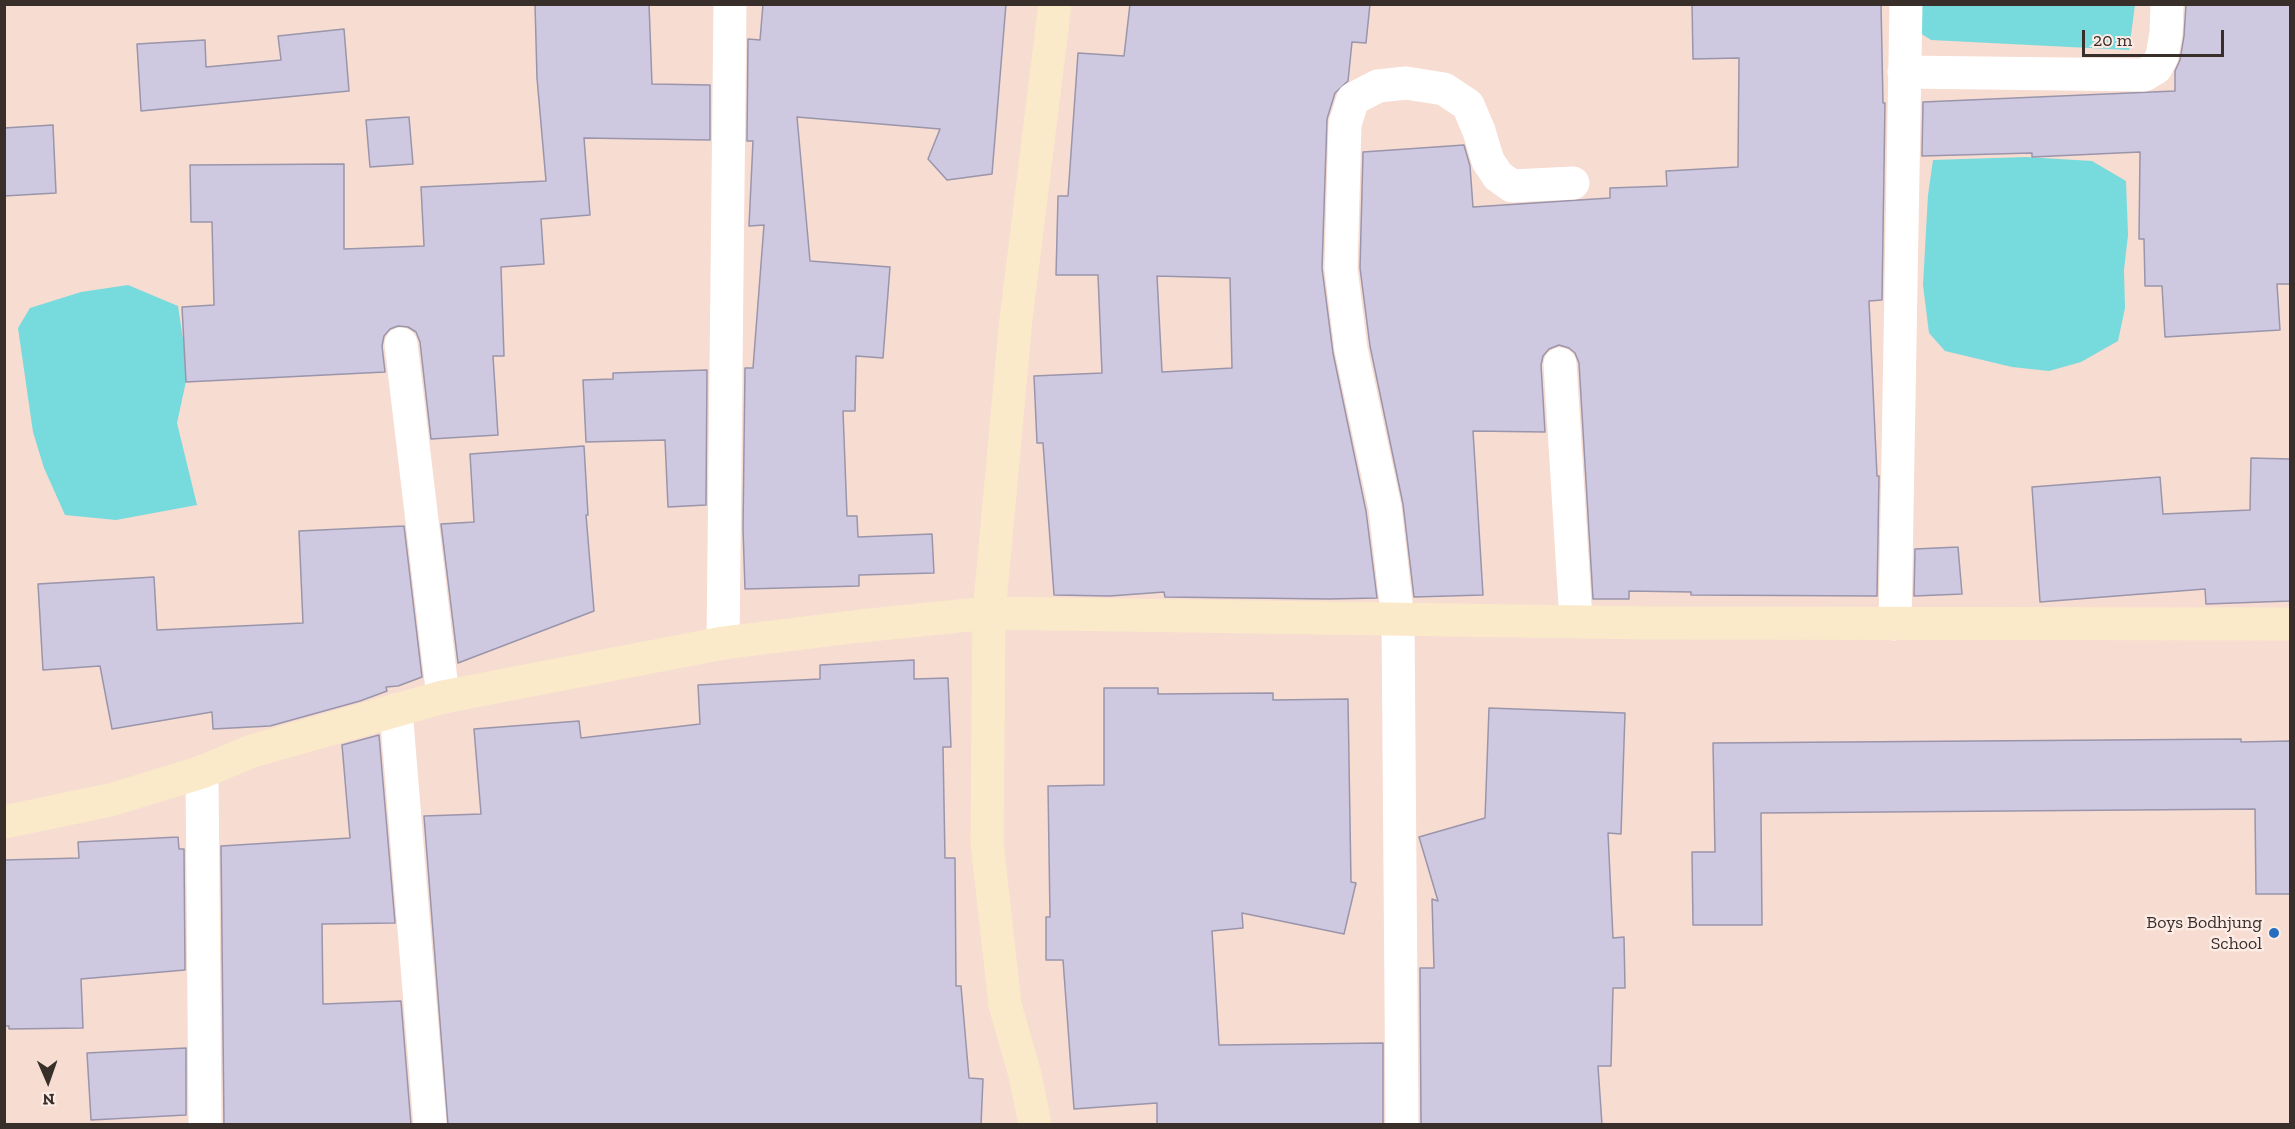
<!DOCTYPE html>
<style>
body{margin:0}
#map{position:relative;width:2295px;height:1129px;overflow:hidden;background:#f7dcd1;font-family:"Zilla Slab",serif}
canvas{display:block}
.frame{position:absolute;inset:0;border:6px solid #382e2a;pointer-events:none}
.north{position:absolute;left:18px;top:1051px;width:60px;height:60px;-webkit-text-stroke:4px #fcece5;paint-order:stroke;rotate:178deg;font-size:16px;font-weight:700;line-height:24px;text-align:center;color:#382e2a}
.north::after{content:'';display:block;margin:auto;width:21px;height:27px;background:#382e2a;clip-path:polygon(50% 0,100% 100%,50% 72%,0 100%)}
.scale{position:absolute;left:2082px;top:30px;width:142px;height:27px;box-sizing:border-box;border:3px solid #382e2a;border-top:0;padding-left:8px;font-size:18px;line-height:21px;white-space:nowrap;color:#382e2a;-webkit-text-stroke:4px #fcece5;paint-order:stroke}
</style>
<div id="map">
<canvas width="2295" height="1129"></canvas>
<div class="frame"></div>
<div class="north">N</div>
<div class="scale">20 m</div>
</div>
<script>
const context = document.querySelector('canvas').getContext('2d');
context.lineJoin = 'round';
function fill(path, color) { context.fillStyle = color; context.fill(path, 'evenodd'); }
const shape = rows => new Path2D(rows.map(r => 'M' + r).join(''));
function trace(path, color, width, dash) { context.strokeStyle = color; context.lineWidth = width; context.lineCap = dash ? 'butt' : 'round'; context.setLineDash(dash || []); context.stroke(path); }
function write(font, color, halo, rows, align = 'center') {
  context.font = font + ' "Zilla Slab",serif'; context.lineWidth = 5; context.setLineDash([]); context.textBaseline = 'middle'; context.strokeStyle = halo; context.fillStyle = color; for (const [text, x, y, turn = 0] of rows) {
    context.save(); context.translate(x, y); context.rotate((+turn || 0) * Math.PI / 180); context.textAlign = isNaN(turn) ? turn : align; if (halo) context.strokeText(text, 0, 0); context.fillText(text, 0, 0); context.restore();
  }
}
fill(shape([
 [1913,5,2135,5,2129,50,1931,40,1911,27],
 [2026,157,2092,161,2126,181,2128,235,2124,270,2125,308,2118,341,2081,362,2049,371,2012,367,1945,351,1929,333,1923,285,1928,195,1933,160],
 [128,285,178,306,188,372,177,423,197,505,116,520,65,515,44,468,33,432,18,328,30,308,81,292]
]), '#77dadd');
const building = shape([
 [535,4,649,4,652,84,710,85,710,140,584,138,590,215,541,219,544,264,501,267,504,356,493,356,498,435,431,439,420,342,416,332,408,327,398,326,390,329,384,336,382,346,385,372,186,382,182,307,214,305,212,222,191,222,190,165,344,164,344,249,424,246,421,187,546,181,537,78,535,4],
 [763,4,1006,4,992,174,947,180,928,159,940,129,797,117,810,261,890,267,883,358,856,356,855,411,843,411,847,516,857,516,858,537,932,534,934,573,859,575,859,586,745,589,743,529,745,368,753,368,764,225,749,226,753,141,747,141,748,39,760,40,763,4],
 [1130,4,1370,4,1366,43,1352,42,1348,81,1335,93,1327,119,1322,268,1333,353,1366,511,1377,598,1329,599,1165,597,1164,592,1110,596,1054,595,1043,443,1037,443,1034,376,1102,373,1098,275,1056,275,1058,196,1068,196,1078,53,1124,56,1130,4],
 [1157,276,1230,278,1232,368,1162,372,1157,276],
 [1692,4,1881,4,1883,103,1885,103,1882,300,1869,301,1877,476,1879,476,1877,596,1691,595,1691,592,1629,591,1629,599,1593,599,1579,363,1575,353,1569,348,1559,345,1549,349,1543,356,1541,365,1545,432,1473,431,1483,595,1414,597,1403,504,1370,346,1360,268,1363,152,1464,145,1470,166,1473,207,1610,198,1610,188,1667,186,1666,171,1738,167,1739,58,1693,59,1692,4],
 [2186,4,2290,4,2290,284,2277,284,2280,330,2165,337,2162,286,2145,286,2144,239,2139,239,2140,152,2032,157,2032,153,1922,156,1923,102,2175,91,2175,71,2180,60,2184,36,2186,4],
 [344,29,349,91,141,111,137,44,205,40,206,67,281,60,278,36,344,29],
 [409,117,413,164,370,167,366,120,409,117],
 [53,125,56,193,4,196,4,128,53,125],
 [707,370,706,505,668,507,665,440,586,442,583,380,613,379,613,373,707,370],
 [584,446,588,515,586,515,594,611,458,663,441,524,474,522,470,454,584,446],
 [2251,458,2290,459,2290,601,2206,604,2205,589,2040,602,2032,487,2160,477,2163,514,2250,510,2251,458],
 [404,526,422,677,398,686,386,687,387,691,360,701,270,726,213,729,212,712,112,729,100,666,43,670,38,584,154,577,157,630,303,623,299,531,404,526],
 [1958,547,1962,594,1914,596,1915,549,1958,547],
 [914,660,914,679,948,678,951,747,943,747,945,858,955,858,956,986,961,986,969,1078,983,1079,981,1125,448,1125,424,816,481,814,474,729,579,721,581,738,700,724,698,685,820,679,820,665,914,660],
 [1104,688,1158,688,1158,694,1273,693,1273,700,1348,699,1351,882,1356,883,1344,934,1242,913,1243,928,1212,931,1219,1045,1383,1043,1383,1125,1157,1125,1157,1103,1074,1109,1063,960,1046,960,1046,917,1050,917,1048,786,1104,785,1104,688],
 [1489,708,1625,713,1621,834,1608,833,1613,938,1624,937,1625,988,1613,988,1611,1066,1598,1066,1602,1125,1421,1125,1420,968,1434,968,1432,899,1438,901,1419,837,1485,818,1489,708],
 [379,735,395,923,322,924,323,1004,401,1001,411,1125,224,1125,221,846,350,838,342,745,379,735],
 [2241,739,2241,742,2290,741,2290,894,2256,894,2255,809,1761,813,1762,925,1693,925,1692,852,1715,852,1713,743,2241,739],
 [178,837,179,849,184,849,185,970,81,979,83,1028,9,1029,9,1026,4,1026,4,860,79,858,78,842,178,837],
 [186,1048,186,1115,91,1120,87,1053,186,1048]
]);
fill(building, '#cec8e0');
trace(building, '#9a95ab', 1.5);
trace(shape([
 [1904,72,2144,75,2156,68,2162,56,2166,33,2167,4],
 [401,344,443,697],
 [1560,364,1576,621],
 [1895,624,1906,4],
 [723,643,730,4],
 [396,710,430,1124],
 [202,772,205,1124],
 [1402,1124,1398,620,1385,508,1351,349,1341,269,1345,124,1353,99,1378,86,1406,83,1444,89,1468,105,1479,131,1488,161,1498,176,1512,186,1573,183]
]), '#fff', 33);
trace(shape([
 [4,822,110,800,202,772,252,751,443,697,723,643,860,626,989,613,1652,623,2290,624],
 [1035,1124,1025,1075,1005,1005,987,843,989,613,1016,319,1055,4]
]), '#faeac9', 33);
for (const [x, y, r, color] of [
 [2274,933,6,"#286ebf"]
]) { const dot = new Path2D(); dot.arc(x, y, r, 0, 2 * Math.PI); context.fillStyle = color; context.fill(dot); trace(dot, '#fcece5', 2); }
write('18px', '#382e2a', '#fcece5', [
 ["Boys Bodhjung",2262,923],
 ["School",2262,944]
], 'right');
</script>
